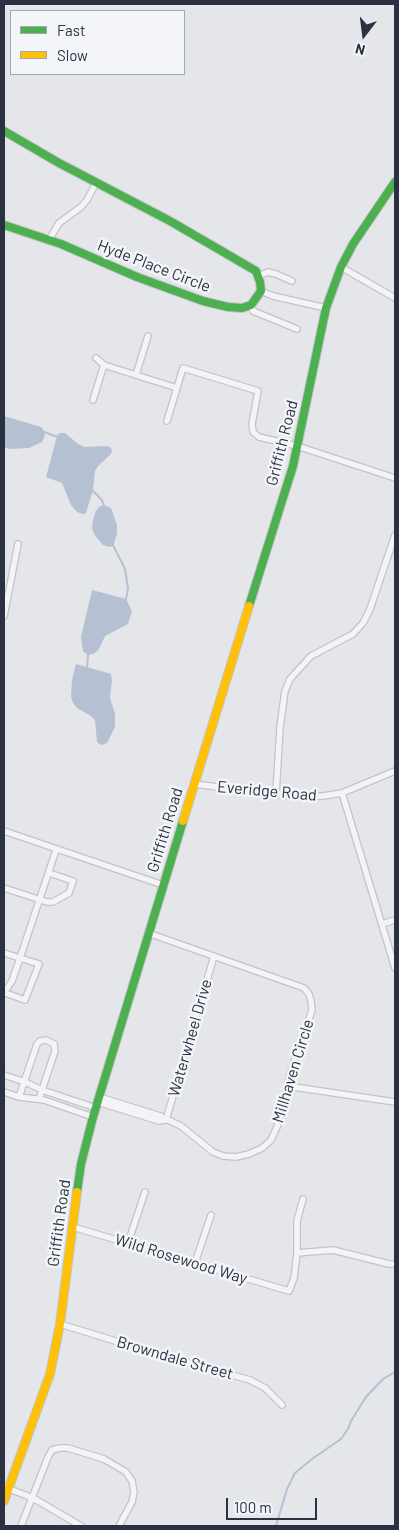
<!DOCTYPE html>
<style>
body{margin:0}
#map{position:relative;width:399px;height:1530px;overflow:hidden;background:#e5e6e9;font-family:Barlow,sans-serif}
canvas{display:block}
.frame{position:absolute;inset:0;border:5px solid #2b3143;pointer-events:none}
.legend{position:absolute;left:10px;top:10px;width:175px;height:65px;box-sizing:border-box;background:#f3f5f8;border:1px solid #a3a7b0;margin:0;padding:6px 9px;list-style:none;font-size:15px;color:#2b3143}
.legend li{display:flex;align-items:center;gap:10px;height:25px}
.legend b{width:25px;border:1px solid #a3a7b0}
.north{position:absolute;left:339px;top:10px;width:50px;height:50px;-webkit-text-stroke:4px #f3f5f8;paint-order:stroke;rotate:195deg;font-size:14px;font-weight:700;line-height:20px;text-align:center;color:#2b3143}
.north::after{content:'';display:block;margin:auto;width:18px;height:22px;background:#2b3143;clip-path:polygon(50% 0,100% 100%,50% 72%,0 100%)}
.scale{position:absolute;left:226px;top:1498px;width:91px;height:22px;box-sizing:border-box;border:2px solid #2b3143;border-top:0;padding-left:6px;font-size:15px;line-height:18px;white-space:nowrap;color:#2b3143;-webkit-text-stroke:4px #f3f5f8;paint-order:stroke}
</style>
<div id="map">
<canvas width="399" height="1530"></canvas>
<div class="frame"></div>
<ul class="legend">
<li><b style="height:6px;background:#4caf50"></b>Fast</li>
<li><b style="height:6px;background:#ffc107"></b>Slow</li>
</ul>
<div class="north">N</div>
<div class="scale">100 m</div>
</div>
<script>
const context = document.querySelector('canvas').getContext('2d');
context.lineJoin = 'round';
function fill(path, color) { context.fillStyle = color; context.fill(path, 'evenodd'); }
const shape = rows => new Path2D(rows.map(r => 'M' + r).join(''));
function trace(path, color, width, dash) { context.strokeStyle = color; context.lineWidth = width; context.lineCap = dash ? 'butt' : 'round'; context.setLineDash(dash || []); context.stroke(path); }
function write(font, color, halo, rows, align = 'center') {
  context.font = font + ' Barlow,sans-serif'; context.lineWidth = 5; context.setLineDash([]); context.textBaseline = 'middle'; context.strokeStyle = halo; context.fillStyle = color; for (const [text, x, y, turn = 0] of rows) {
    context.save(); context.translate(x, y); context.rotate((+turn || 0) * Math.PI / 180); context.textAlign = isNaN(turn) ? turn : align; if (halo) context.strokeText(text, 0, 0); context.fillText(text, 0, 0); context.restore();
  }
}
fill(shape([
 [4,416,41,427,45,432,44,438,42,442,29,448,10,449,4,447],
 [60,433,65,433,78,444,85,447,105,446,110,447,112,450,111,454,98,466,95,471,93,490,86,513,83,514,77,512,71,505,62,483,46,477,57,436],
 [104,505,111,508,117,525,117,534,113,546,109,547,103,545,94,534,92,528,93,520,96,511,100,506],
 [92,590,126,599,132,611,128,624,105,636,99,649,95,653,88,655,83,651,81,637],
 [76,664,111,674,112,680,110,698,115,714,115,727,107,743,101,745,97,742,95,720,91,716,77,708,73,703,71,697,72,680]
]), '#b5c0d3');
trace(shape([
 [44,432,58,437],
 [92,490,101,499,104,505],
 [113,545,125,569,128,589,126,599,125,601],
 [87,669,88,654],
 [276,1526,287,1489,295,1473,312,1459,341,1439,348,1429,351,1421,366,1397,383,1379,395,1372]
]), '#b5c0d3', 2);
const street = shape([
 [49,240,59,223,81,207,87,200,96,183],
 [341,267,395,298],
 [258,276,268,272,276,274,292,281],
 [261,291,273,296,326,308],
 [251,305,253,311,297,329],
 [96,358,104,365,177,388],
 [136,375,148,336],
 [93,400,104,365],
 [167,421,183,368,258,391,252,424,253,432,259,437,297,446,395,478],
 [4,616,18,544],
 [194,784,298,797,323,796,342,793,395,771],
 [342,793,395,968],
 [276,794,280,727,285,691,290,679,311,656,353,634,363,623,370,609,395,535],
 [4,831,163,885],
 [4,888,47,902,53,902,69,893,73,881,49,873],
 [382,924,395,920],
 [4,953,39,964,25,1000,5,993],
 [4,993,12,981,20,958,56,850],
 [4,1075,25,1082,42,1090,96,1108],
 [287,1086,395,1102],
 [4,1092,19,1097,44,1100,93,1117],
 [19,1097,37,1044,40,1041,46,1040,54,1044,55,1051,39,1099],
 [99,1097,160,1116,181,1126,213,1152,223,1156,236,1157,249,1154,262,1148,271,1140,277,1127,291,1071,312,1010,311,1001,309,994,304,988,148,933],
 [98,1102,159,1121,166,1120],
 [166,1120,214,956],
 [73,1227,289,1291,294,1278,297,1253,297,1221,303,1199],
 [128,1243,145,1192],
 [297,1253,333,1250,389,1264,395,1264],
 [195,1263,211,1215],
 [60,1324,174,1359,250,1380,265,1388,282,1405],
 [4,1487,33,1498,81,1526],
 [21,1526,48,1457,52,1450,60,1448,68,1448,104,1459,126,1472,132,1481,134,1492,132,1502,119,1526]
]);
const fast = shape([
 [4,131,59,163,170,221,256,271,260,282,261,291,251,305,242,308,228,307,203,301,137,277,61,244,4,225],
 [249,606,293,466,326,308,341,267,353,244,395,182],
 [77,1192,81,1164,93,1117,183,821]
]);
const slow = shape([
 [183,821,249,606],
 [4,1501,50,1374,60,1324,77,1192]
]);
trace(street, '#c3c4c7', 8);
trace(fast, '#c3c4c7', 10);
trace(slow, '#c3c4c7', 10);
trace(street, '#f4f4f6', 5.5);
trace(fast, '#4caf50', 8);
trace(slow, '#ffc107', 8);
write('16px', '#2b3143', '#f3f5f8', [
 ["Hyde Place Circle",154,266,21],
 ["Griffith Road",282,443,-76],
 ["Everidge Road",267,791,5],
 ["Griffith Road",165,830,-73],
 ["Waterwheel Drive",190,1038,-74],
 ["Millhaven Circle",293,1071,-73],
 ["Griffith Road",59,1223,-82],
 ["Wild Rosewood Way",181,1259,17],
 ["Browndale Street",175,1358,16]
]);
</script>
